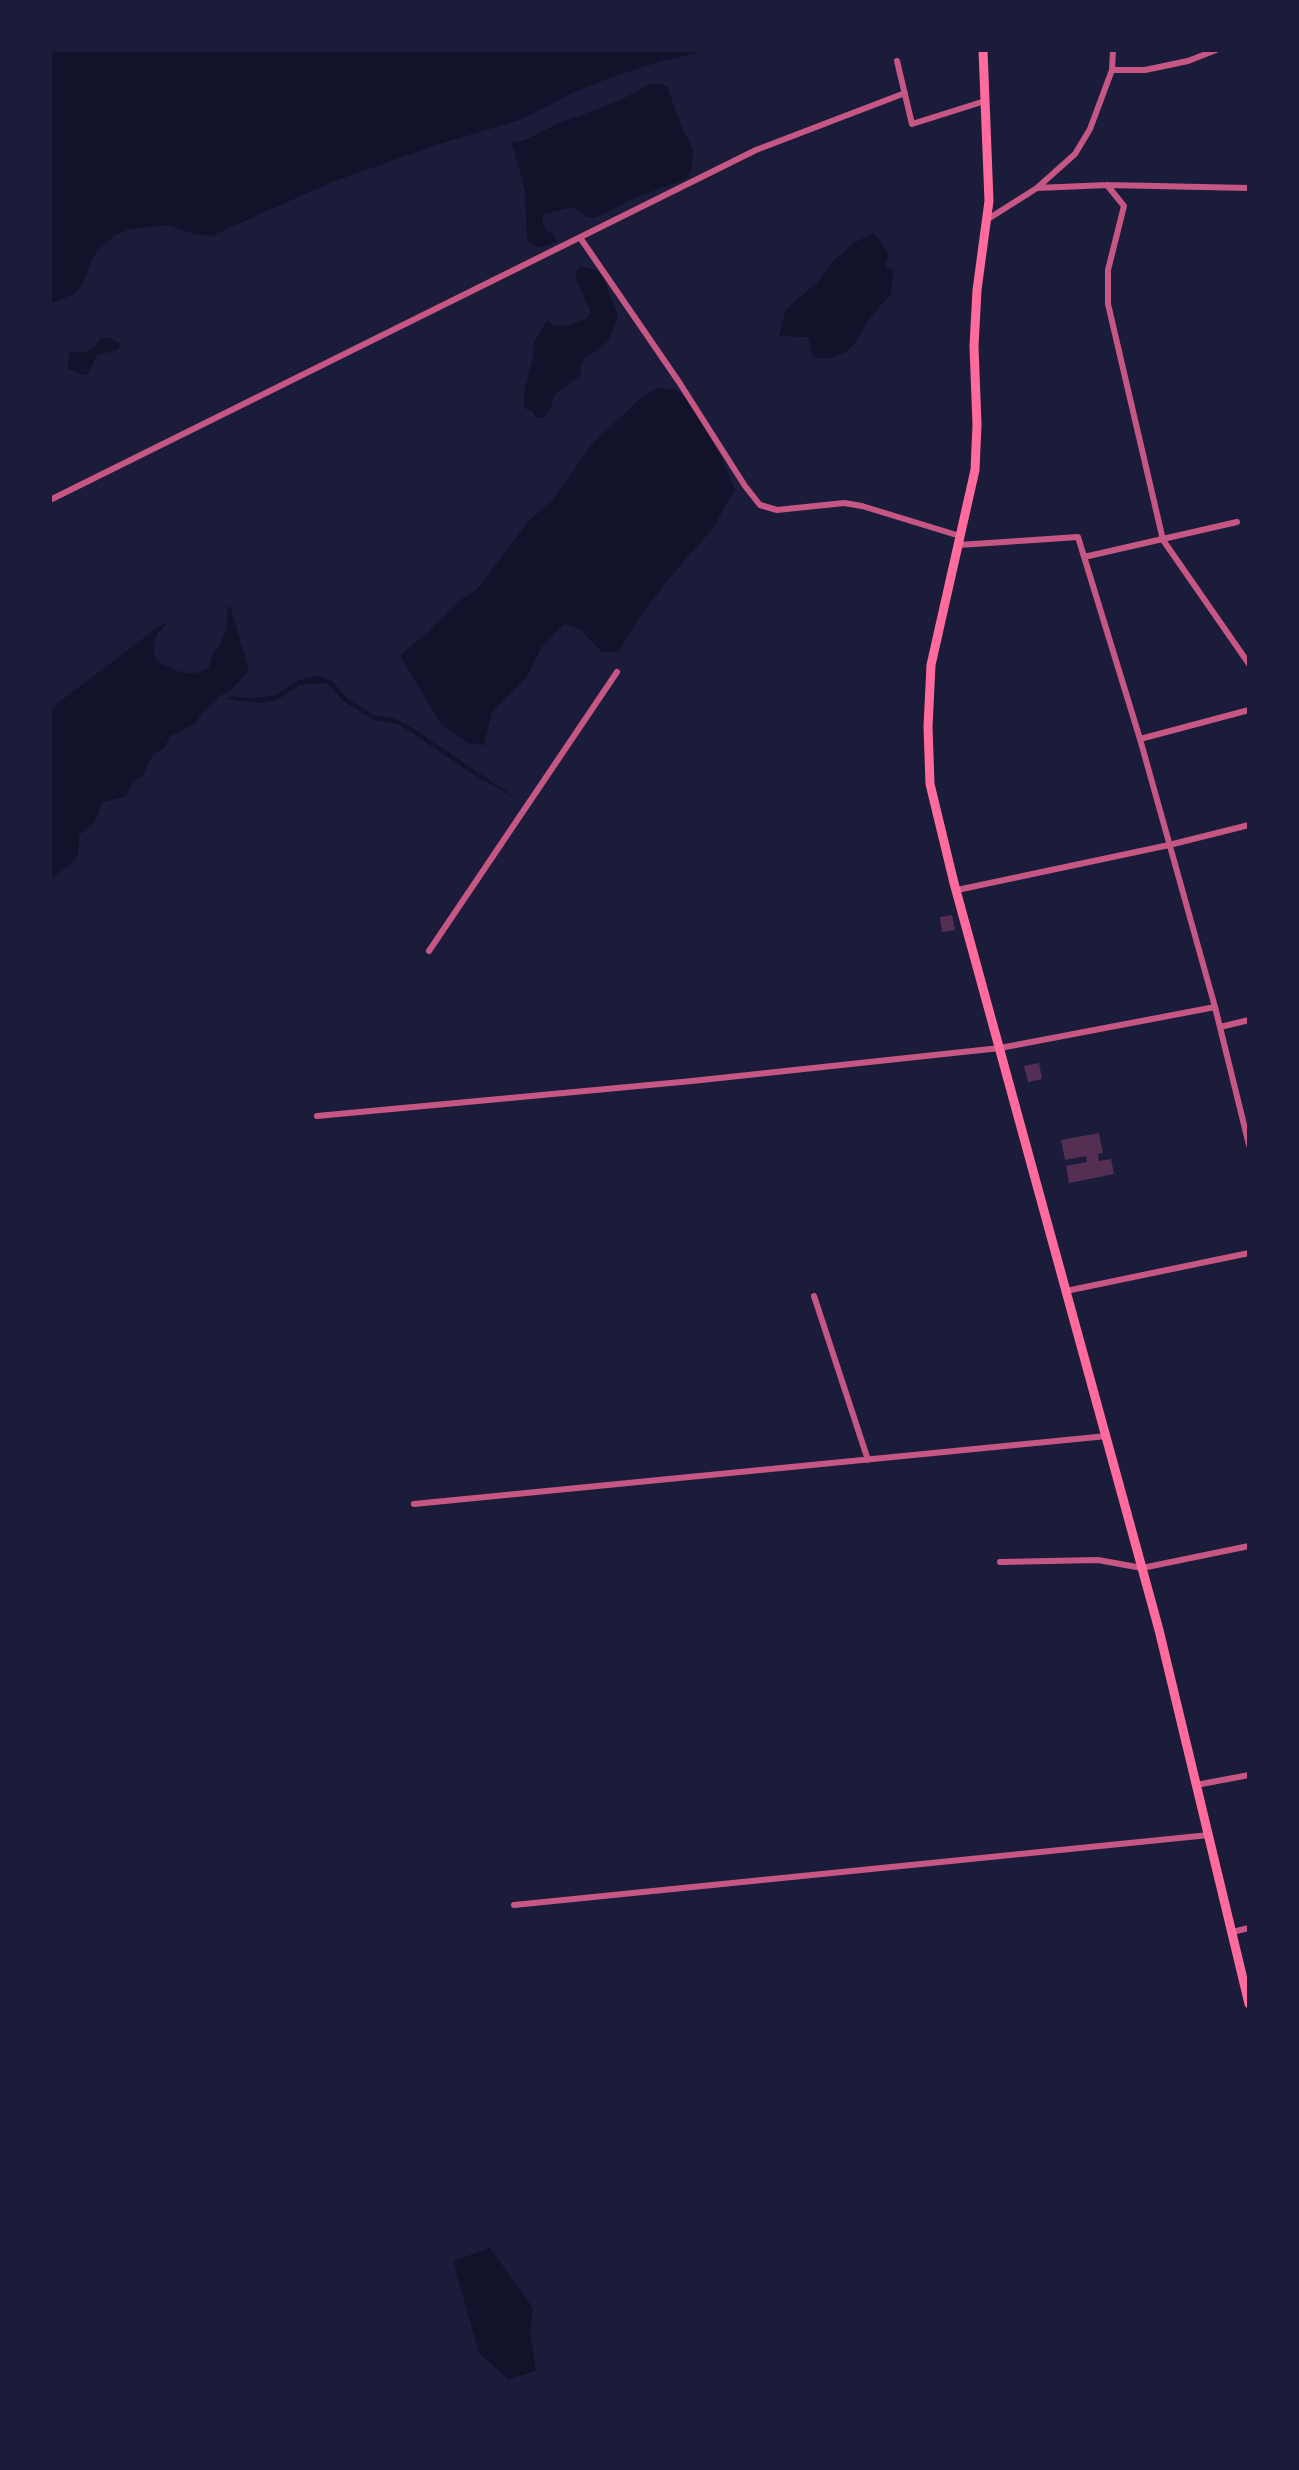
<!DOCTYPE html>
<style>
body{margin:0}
#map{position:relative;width:1299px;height:2470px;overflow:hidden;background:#1b1b3a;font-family:"IBM Plex Serif",serif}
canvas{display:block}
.frame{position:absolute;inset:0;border:52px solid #1b1b3a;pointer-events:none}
</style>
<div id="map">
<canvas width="1299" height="2470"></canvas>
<div class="frame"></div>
</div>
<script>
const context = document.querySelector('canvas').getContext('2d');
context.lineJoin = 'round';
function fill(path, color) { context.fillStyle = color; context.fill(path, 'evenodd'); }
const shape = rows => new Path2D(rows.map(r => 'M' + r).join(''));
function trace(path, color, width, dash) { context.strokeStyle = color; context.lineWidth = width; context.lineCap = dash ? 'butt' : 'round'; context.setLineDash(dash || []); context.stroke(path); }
fill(shape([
 [50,50,710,50,662,61,612,77,576,91,520,120,439,144,332,182,211,236,195,234,167,225,130,229,115,235,96,252,80,288,73,294,50,304],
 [651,83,667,86,681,126,693,149,691,173,685,179,632,199,595,218,587,217,574,207,543,214,542,222,546,230,554,234,557,242,541,247,533,246,527,240,525,191,512,143,525,140,555,125,621,100],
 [874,233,889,255,885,266,894,270,891,294,867,321,856,342,845,353,826,359,813,357,808,337,779,336,786,309,818,282,831,263,854,243],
 [580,266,596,270,602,276,618,315,610,339,598,350,584,359,580,367,581,375,554,395,550,411,544,417,536,418,532,411,524,408,524,391,533,359,534,343,547,321,546,319,553,325,562,327,586,319,591,312,577,281,576,273],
 [101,338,110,338,121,344,117,350,97,355,88,374,84,375,68,369,69,353,87,352,94,348],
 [658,388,675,390,689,400,722,459,735,490,711,531,687,557,645,609,619,651,602,652,579,629,564,624,541,648,526,678,492,712,484,745,468,743,441,724,400,655,426,634,462,599,476,590,529,521,554,498,593,443,642,397],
 [230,605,249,671,232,689,220,696,201,714,196,723,170,736,164,748,153,754,143,775,132,783,127,796,103,802,94,823,79,835,78,855,75,860,50,880,50,709,161,625,167,623,158,633,153,644,155,658,161,664,177,671,188,674,201,672,209,667,213,653,220,645,227,628,227,608],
 [317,676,332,681,347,698,373,715,395,718,414,729,519,800,479,778,400,725,374,720,343,701,327,683,300,685,277,700,262,703,227,699,232,696,253,699,276,695,300,680],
 [490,2248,533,2308,530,2332,536,2371,508,2379,479,2353,453,2261]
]), '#12122b');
fill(shape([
 [952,915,955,930,942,932,940,917],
 [1039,1063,1042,1079,1028,1082,1024,1066],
 [1099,1133,1103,1153,1098,1154,1099,1161,1111,1159,1114,1174,1069,1183,1066,1166,1087,1162,1086,1156,1065,1160,1061,1140]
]), '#542f53');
trace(shape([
 [897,61,912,124,985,101],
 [1112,70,1145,70,1188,61,1216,50],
 [1107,185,1124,206,1108,270,1108,304,1163,540,1249,664],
 [1037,188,1075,154,1090,129,1112,70,1113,50],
 [988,219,1037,188,1107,185,1249,188],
 [581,239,679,382,745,486,760,505,777,510,844,503,862,506,960,536],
 [50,500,756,150,905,93],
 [959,545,1078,537,1140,739,1215,1007,1249,1145],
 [1084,557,1237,522],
 [1140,739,1249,710],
 [957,890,1169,845,1249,825],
 [429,951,617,672],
 [1220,1027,1249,1020],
 [317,1116,692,1081,1000,1048,1215,1007],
 [1066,1291,1249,1253],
 [814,1296,868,1460],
 [414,1504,1107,1436],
 [1000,1562,1098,1560,1142,1568,1249,1546],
 [1196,1785,1249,1775],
 [514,1905,1209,1835],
 [1232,1932,1249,1928]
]), '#c65784', 6);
trace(shape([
 [983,50,989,201,977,290,974,346,977,425,975,470,931,665,928,727,930,784,954,883,1159,1630,1249,2004]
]), '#ff6b9d', 9);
</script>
